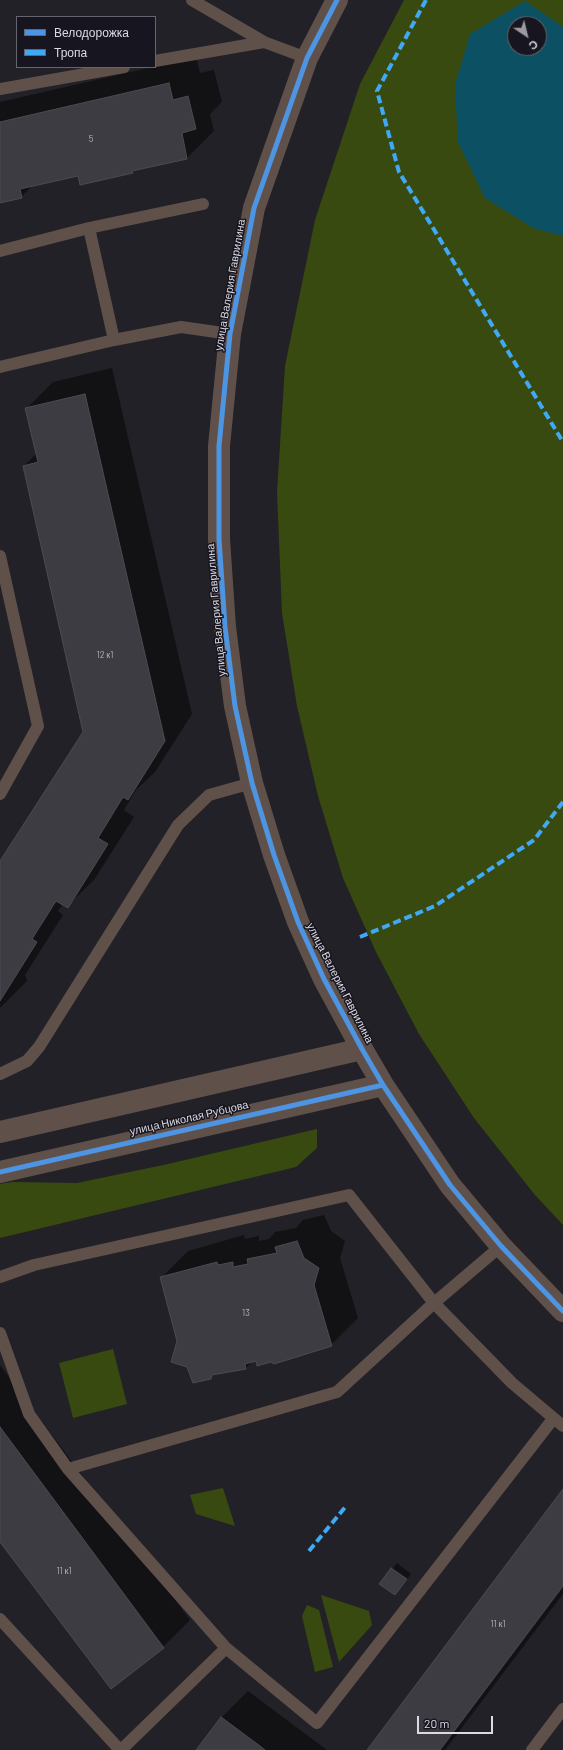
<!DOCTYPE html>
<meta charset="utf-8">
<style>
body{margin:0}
#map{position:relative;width:563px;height:1750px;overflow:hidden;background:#222127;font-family:Barlow,sans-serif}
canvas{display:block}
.legend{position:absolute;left:16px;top:16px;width:140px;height:52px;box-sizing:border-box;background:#171520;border:1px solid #66646e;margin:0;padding:5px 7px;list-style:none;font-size:12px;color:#dcdbe3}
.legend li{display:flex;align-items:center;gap:8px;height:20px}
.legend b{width:20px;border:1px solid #66646e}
.north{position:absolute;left:507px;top:16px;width:40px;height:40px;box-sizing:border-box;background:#171520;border:1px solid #66646e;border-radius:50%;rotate:145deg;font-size:11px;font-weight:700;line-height:16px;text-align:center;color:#dcdbe3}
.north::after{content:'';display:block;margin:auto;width:14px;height:18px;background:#9b9aa1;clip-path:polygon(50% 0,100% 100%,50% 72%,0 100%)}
.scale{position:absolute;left:417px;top:1716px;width:76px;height:18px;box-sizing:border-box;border:2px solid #dcdbe3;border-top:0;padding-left:5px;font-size:12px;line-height:14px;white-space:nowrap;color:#dcdbe3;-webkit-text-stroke:3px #171520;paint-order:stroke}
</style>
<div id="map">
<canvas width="563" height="1750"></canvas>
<ul class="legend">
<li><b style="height:5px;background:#4d94e3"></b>Велодорожка</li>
<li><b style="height:5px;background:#3fa9f5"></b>Тропа</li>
</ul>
<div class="north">С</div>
<div class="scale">20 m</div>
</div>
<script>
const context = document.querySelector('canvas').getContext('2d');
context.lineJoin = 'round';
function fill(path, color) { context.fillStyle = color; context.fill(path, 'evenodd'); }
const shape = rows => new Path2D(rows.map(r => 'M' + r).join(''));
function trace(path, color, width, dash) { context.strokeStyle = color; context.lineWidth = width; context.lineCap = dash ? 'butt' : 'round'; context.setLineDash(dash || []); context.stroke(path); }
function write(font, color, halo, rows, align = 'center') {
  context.font = font + ' Barlow,sans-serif'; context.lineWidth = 3; context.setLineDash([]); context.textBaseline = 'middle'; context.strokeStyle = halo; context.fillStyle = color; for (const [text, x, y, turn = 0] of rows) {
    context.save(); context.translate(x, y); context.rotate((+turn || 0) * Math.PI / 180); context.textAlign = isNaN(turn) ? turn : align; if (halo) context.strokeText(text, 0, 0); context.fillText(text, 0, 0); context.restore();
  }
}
fill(shape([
 [404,0,563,0,563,1225,535,1195,474,1118,419,1034,376,952,343,878,318,796,297,706,282,613,277,492,285,366,315,220,360,84],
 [515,24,539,24,539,48,515,48],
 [317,1129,317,1148,296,1167,0,1238,0,1184,12,1182,77,1183,168,1164],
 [113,1349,127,1404,73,1418,59,1363],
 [223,1488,235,1526,196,1514,190,1495],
 [321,1595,369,1611,372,1625,339,1662],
 [307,1605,319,1610,333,1667,315,1672,302,1616]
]), '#394a11');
fill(shape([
 [525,1,563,27,563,236,533,228,485,198,458,142,455,85,470,34],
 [515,24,539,24,539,48,515,48]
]), '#0c5063');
fill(shape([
 [196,57,200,73,214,70,222,102,210,114,214,131,187,158,136,169,133,172,79,175,33,185,21,197,0,202,0,102],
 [112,368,192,714,155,772,136,790,124,810,134,817,94,880,67,906,63,904,58,911,63,915,25,975,27,981,0,1008,0,864,84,732,24,466,37,453,26,409,53,382],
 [324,1215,331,1231,345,1241,340,1258,358,1318,331,1345,256,1360,253,1361,246,1368,216,1373,210,1378,178,1341,161,1278,188,1251,244,1235,245,1239,259,1236,259,1241,269,1239,275,1232,296,1228,303,1220],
 [0,1365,190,1620,163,1647,111,1687,0,1541],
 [563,1491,563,1594,445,1750,368,1750],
 [397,1563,411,1574,395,1594,381,1583],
 [248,1691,327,1750,197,1750,221,1718]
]), '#0007');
const building = shape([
 [169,83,173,100,188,96,196,129,182,133,187,159,132,171,133,173,80,185,78,176,20,189,22,198,0,203,0,122,169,83],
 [85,394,165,741,128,800,123,797,98,838,108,844,68,908,56,901,32,939,37,942,0,1001,0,861,83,732,23,466,38,462,25,408,85,394],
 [297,1241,304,1258,319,1268,314,1285,332,1346,274,1364,271,1362,257,1366,256,1361,245,1364,246,1369,212,1375,211,1379,193,1383,187,1367,171,1362,177,1341,160,1277,217,1262,218,1265,233,1262,233,1267,248,1264,247,1259,277,1253,275,1247,297,1241],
 [0,1427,164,1648,111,1689,0,1542,0,1427],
 [563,1489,563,1586,440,1750,367,1750,563,1489],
 [391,1568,407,1579,395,1595,379,1584,391,1568],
 [221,1717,260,1746,265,1750,196,1750,221,1717]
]);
fill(building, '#3d3c42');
trace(building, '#4c4b51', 1);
trace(shape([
 [192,0,264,42,307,58],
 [155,61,264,42],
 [0,89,124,67],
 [89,228,114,340],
 [0,251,89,228,203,204],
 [0,367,114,340,181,327,230,334],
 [0,556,38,726,0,794],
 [0,1074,27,1061,39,1047,178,825,209,795,252,783],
 [0,1277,34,1265,349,1195,434,1303,512,1383,563,1426],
 [0,1333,29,1414,68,1469,226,1648,121,1750],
 [68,1469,337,1392,434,1303,501,1246],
 [0,1619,120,1750],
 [226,1648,317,1723,553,1419],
 [532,1750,563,1709]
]), '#5f514a', 12);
trace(shape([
 [337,0,307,58,254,208,230,334,219,446,219,539,225,627,235,706,252,783,274,855,298,922,324,979,362,1049,383,1085,450,1185,501,1246,563,1311],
 [0,1132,362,1049],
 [0,1172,383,1085]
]), '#5f514a', 22);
trace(shape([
 [426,0,377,91,399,172,563,442],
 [360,937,435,906,534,840,563,802],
 [309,1551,347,1505]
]), '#3fa9f5', 4, [8, 4]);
trace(shape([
 [337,0,307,58,254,208,230,334,219,446,219,539,225,627,235,706,252,783,274,855,298,922,324,979,362,1049,383,1085,450,1185,501,1246,563,1311],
 [0,1172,383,1085]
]), '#4d94e3', 5);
write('9px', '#b4b3bb', null, [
 ["5",91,139],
 ["12 к1",105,655],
 ["13",246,1313],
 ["11 к1",64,1571],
 ["11 к1",498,1624]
]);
write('11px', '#dcdbe3', '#171520', [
 ["улица Валерия Гаврилина",230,285,-80],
 ["улица Валерия Гаврилина",216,610,-95],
 ["улица Валерия Гаврилина",340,983,63],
 ["улица Николая Рубцова",189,1118,-13]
]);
</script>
